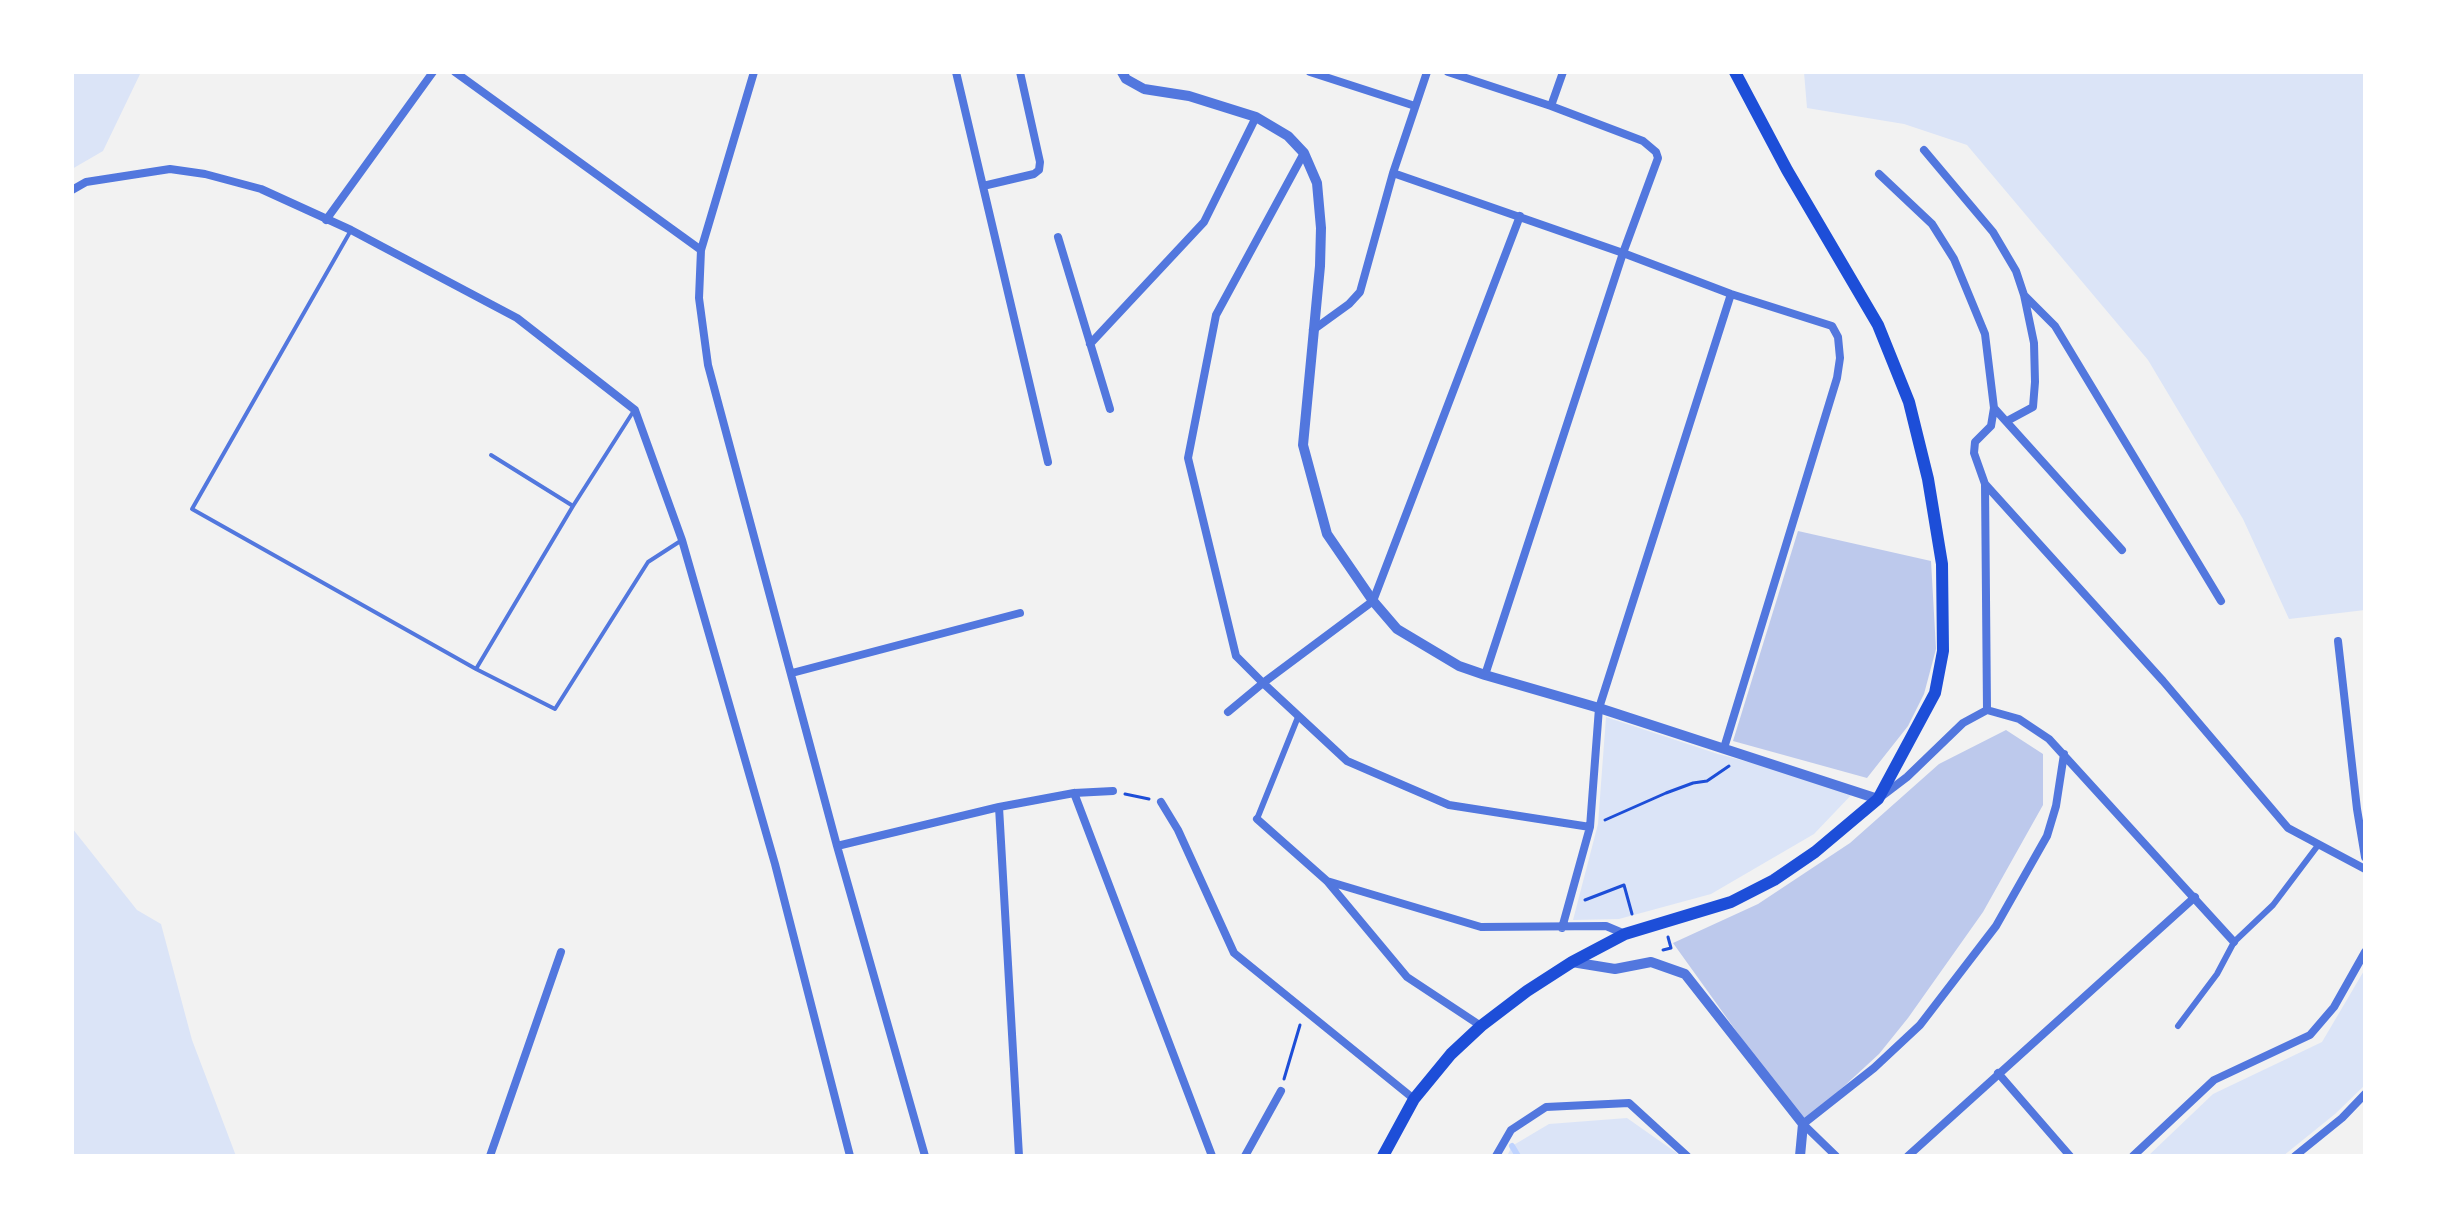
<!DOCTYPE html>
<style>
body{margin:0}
#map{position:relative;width:2437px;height:1228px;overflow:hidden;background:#f2f2f2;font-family:Jost,sans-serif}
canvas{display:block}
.frame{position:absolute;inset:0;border:74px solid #fff;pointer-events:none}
</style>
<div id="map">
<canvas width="2437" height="1228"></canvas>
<div class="frame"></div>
</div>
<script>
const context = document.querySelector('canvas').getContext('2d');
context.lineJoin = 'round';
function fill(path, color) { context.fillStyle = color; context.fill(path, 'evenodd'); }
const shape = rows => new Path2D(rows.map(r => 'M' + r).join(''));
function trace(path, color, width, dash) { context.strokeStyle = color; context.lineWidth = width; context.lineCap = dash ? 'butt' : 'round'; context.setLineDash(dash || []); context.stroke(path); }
fill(shape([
 [72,72,141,72,103,151,72,169],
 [1804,72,2365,72,2365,610,2289,619,2243,519,2148,360,1967,145,1904,124,1807,108],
 [1606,717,1718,754,1856,790,1814,834,1711,894,1619,919,1573,920,1598,824],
 [72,828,137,910,161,924,192,1040,236,1156,72,1156],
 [2365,969,2365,1085,2335,1114,2283,1156,2148,1156,2213,1094,2322,1042],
 [1627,1118,1681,1156,1507,1156,1512,1146,1549,1124]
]), '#dbe4f7');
trace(shape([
 [1512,1146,1518,1156]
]), '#bfd3fe', 6);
fill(shape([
 [1798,531,1931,561,1936,649,1924,694,1908,726,1867,778,1733,741],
 [2006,730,2043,754,2043,805,1983,912,1908,1018,1879,1054,1803,1124,1673,943,1758,904,1850,843,1939,764]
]), '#bdc9ec');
trace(shape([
 [1125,794,1149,799],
 [1605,820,1666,793,1693,783,1707,781,1729,766],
 [1585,900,1624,885,1632,914],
 [1663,950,1671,948,1668,937],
 [1284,1079,1300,1025]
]), '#1d4ed8', 3);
trace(shape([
 [350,232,192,509,476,669,555,709,648,562,682,540],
 [491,455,573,506],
 [476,669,573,506,633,412]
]), '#5277de', 4);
trace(shape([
 [1257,819,1298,717],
 [2178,1026,2217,974,2234,942,2273,905,2319,844]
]), '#5277de', 6);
trace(shape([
 [455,72,701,250],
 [754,72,701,250,699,298,708,365,837,846,925,1156],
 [956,72,1048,462],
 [1310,72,1415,106],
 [1448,72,1551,106,1643,141,1656,152,1658,158,1623,253,1485,675],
 [1551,106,1563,72],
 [1924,150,1993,232,2016,271,2024,295,2055,326,2221,601],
 [1304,153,1216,315,1188,458,1236,656,1263,683,1347,761,1449,805,1590,827],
 [1393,173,1623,253,1731,294,1832,326,1838,337,1840,358,1837,378,1724,748],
 [1879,174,1932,224,1954,259,1985,334,1994,408,2122,550],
 [983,186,1034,174,1039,170,1040,162,1020,72],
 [72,190,86,182,170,169,205,174,261,189,351,230,517,318,635,410,682,540,775,864,850,1156],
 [326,220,433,72],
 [1058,237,1110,409],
 [1313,330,1349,304,1360,292,1393,173,1427,72],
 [1090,344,1204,222,1256,117],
 [1994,408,1991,426,1975,442,1974,453,1985,484,2163,681,2288,828,2365,869],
 [2007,421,2033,407,2035,382,2034,343,2024,295],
 [2338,641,2357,809,2365,857],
 [792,673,1020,613],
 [1987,710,2019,719,2049,739,2234,942],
 [1228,712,1263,683,1373,601,1520,216],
 [1074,793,1212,1156],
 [1882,796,1907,777,1963,723,1987,710,1985,484],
 [1161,802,1178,830,1234,953,1414,1099],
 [999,807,1019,1156],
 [1257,819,1327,881,1407,977,1481,1026],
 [837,846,999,807,1074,793,1113,791],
 [1327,881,1481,927,1606,926,1625,934],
 [1562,928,1590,827,1599,708,1731,294],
 [1998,1073,2070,1156],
 [490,1156,561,952],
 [1245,1156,1281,1091],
 [1496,1156,1511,1130,1546,1107,1629,1103,1687,1156],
 [1836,1156,1803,1124,1874,1068,1920,1025,1996,926,2047,836,2056,806,2064,754],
 [1908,1156,2195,897],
 [2133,1156,2214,1080,2310,1035,2334,1007,2365,952],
 [2295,1156,2342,1118,2365,1094]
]), '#5277de', 8);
trace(shape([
 [1122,72,1126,79,1144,89,1189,96,1256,117,1288,136,1304,153,1317,183,1321,228,1320,266,1303,445,1327,534,1373,601,1397,629,1459,666,1485,675,1599,708,1878,799],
 [1572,962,1615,969,1651,962,1685,974,1803,1124,1800,1156]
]), '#5277de', 10);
trace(shape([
 [1383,1156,1414,1099,1451,1054,1481,1026,1527,991,1572,962,1625,934,1731,902,1774,880,1815,852,1878,799,1935,693,1943,651,1942,564,1928,479,1909,402,1878,325,1787,170,1735,72]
]), '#1d4ed8', 12);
</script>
